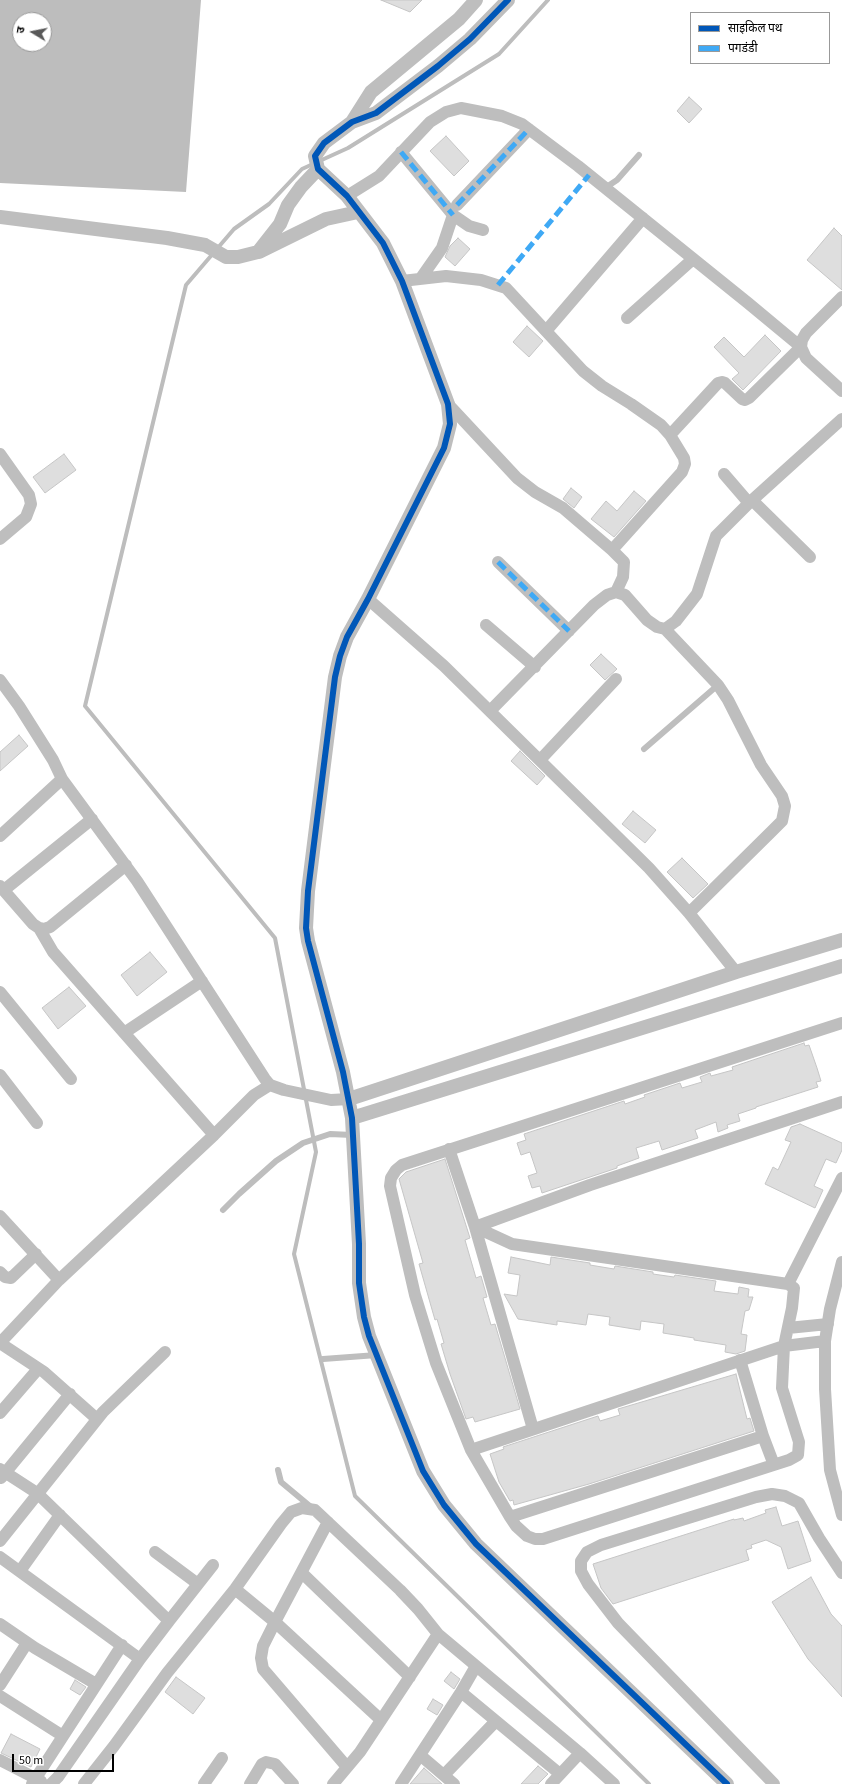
<!DOCTYPE html>
<meta charset="utf-8">
<style>
body{margin:0}
#map{position:relative;width:842px;height:1784px;overflow:hidden;background:#fff;font-family:"Source Sans 3","Noto Sans Devanagari",sans-serif}
canvas{display:block}
.legend{position:absolute;left:690px;top:12px;width:140px;height:52px;box-sizing:border-box;background:#fff;border:1px solid #999;margin:0;padding:5px 7px;list-style:none;font-size:12px;color:#000}
.legend li{display:flex;align-items:center;gap:8px;height:20px}
.legend b{width:20px;border:1px solid #999}
.north{position:absolute;left:12px;top:12px;width:40px;height:40px;box-sizing:border-box;background:#fff;border:1px solid #999;border-radius:50%;rotate:280deg;font-size:11px;font-weight:700;line-height:16px;text-align:center;color:#000}
.north::after{content:'';display:block;margin:auto;width:14px;height:18px;background:#595959;clip-path:polygon(50% 0,100% 100%,50% 72%,0 100%)}
.scale{position:absolute;left:12px;top:1754px;width:102px;height:18px;box-sizing:border-box;border:2px solid #000;border-top:0;padding-left:5px;font-size:12px;line-height:14px;white-space:nowrap;color:#000;-webkit-text-stroke:3px #fff;paint-order:stroke}
</style>
<div id="map">
<canvas width="842" height="1784"></canvas>
<ul class="legend">
<li><b style="height:5px;background:#0057b8"></b>साइकिल पथ</li>
<li><b style="height:5px;background:#3fa9f5"></b>पगडंडी</li>
</ul>
<div class="north">उ</div>
<div class="scale">50 m</div>
</div>
<script>
const context = document.querySelector('canvas').getContext('2d');
context.lineJoin = 'round';
function fill(path, color) { context.fillStyle = color; context.fill(path, 'evenodd'); }
const shape = rows => new Path2D(rows.map(r => 'M' + r).join(''));
function trace(path, color, width, dash) { context.strokeStyle = color; context.lineWidth = width; context.lineCap = dash ? 'butt' : 'round'; context.setLineDash(dash || []); context.stroke(path); }
fill(shape([
 [0,0,201,0,186,192,0,183],
 [20,20,44,20,44,44,20,44]
]), '#bdbdbd');
trace(shape([
 [548,0,499,54,348,148,302,169,269,204,234,229,186,285,85,706,275,938,316,1152,294,1254,355,1496,649,1784]
]), '#bdbdbd', 4);
const building = shape([
 [381,0,422,0,410,12,381,0],
 [689,97,702,109,689,123,677,111,689,97],
 [446,136,469,161,454,176,430,151,446,136],
 [834,228,842,236,842,290,807,260,834,228],
 [458,238,470,249,455,266,445,257,450,246,458,238],
 [527,326,543,341,529,357,513,342,527,326],
 [765,335,781,351,743,390,732,379,739,373,714,347,724,337,744,357,765,335],
 [64,454,76,470,45,493,33,477,64,454],
 [571,488,582,497,574,508,563,499,571,488],
 [634,491,646,501,614,537,591,519,606,501,617,511,634,491],
 [601,654,617,669,605,680,590,665,601,654],
 [19,735,28,746,0,771,0,752,19,735],
 [520,751,545,776,537,785,511,761,520,751],
 [633,811,656,830,645,843,622,824,633,811],
 [682,858,708,884,693,898,667,872,682,858],
 [150,952,167,972,137,996,121,975,150,952],
 [69,987,86,1006,58,1029,42,1008,69,987],
 [804,1043,805,1046,809,1045,817,1068,821,1081,816,1082,818,1087,756,1107,756,1108,738,1114,740,1121,727,1125,728,1128,718,1132,716,1122,695,1130,698,1138,662,1150,659,1141,636,1148,639,1158,617,1166,617,1168,542,1193,540,1186,532,1188,528,1176,537,1173,530,1152,521,1155,517,1143,526,1140,524,1134,624,1101,625,1104,645,1097,644,1095,680,1083,682,1088,702,1082,700,1077,710,1073,711,1076,733,1070,732,1067,804,1043],
 [800,1124,842,1143,842,1150,836,1163,826,1159,814,1186,823,1190,815,1208,765,1184,773,1167,778,1170,791,1142,785,1140,791,1127,800,1124],
 [445,1159,470,1238,465,1240,476,1278,481,1276,487,1297,483,1298,491,1325,495,1324,520,1409,475,1422,473,1417,466,1419,450,1374,441,1344,444,1343,437,1319,435,1320,419,1264,423,1263,399,1179,406,1172,445,1159],
 [511,1257,550,1265,551,1257,590,1263,590,1265,614,1269,615,1266,653,1272,653,1274,674,1277,675,1275,716,1281,714,1291,738,1294,739,1287,749,1289,748,1297,753,1297,749,1310,745,1311,741,1334,747,1335,745,1351,736,1354,725,1352,726,1345,694,1340,694,1338,663,1333,664,1324,641,1321,640,1330,609,1325,610,1317,588,1314,586,1325,557,1321,557,1325,518,1319,504,1294,517,1296,520,1275,508,1273,511,1257],
 [736,1374,747,1419,750,1418,754,1431,589,1484,514,1505,513,1500,510,1501,499,1482,490,1454,504,1449,503,1447,598,1416,600,1421,620,1415,618,1409,736,1374],
 [776,1507,782,1526,798,1521,811,1561,788,1569,781,1547,766,1540,751,1545,752,1548,746,1550,749,1560,613,1604,601,1588,593,1564,734,1519,734,1520,743,1518,744,1521,766,1513,765,1510,776,1507],
 [811,1577,831,1614,842,1626,842,1697,808,1659,772,1602,811,1577],
 [451,1672,460,1679,454,1689,444,1681,451,1672],
 [176,1677,205,1698,193,1714,165,1692,176,1677],
 [75,1680,86,1687,80,1695,70,1689,75,1680],
 [433,1699,443,1705,437,1715,427,1709,433,1699],
 [11,1734,40,1749,31,1767,1,1753,11,1734],
 [538,1766,548,1774,538,1784,521,1784,538,1766],
 [424,1768,442,1784,410,1784,424,1768]
]);
fill(building, '#dedede');
trace(building, '#c6c6c6', 1);
trace(shape([
 [605,188,617,180,639,155],
 [644,749,718,685],
 [223,1210,239,1194,276,1161,303,1143,330,1134,352,1135],
 [323,1359,377,1355],
 [278,1470,281,1482,311,1507]
]), '#bebebe', 6);
trace(shape([
 [401,152,453,215],
 [347,196,379,176,430,122,446,112,461,108,502,116,522,124,578,166,748,303,801,347,806,358,842,391],
 [457,205,529,129],
 [421,278,442,248,453,215,469,226,483,230],
 [402,281,446,276,481,280,506,288,583,371,602,386,631,404,661,425,670,435,684,458,685,464,682,472,612,550],
 [627,318,693,259],
 [546,331,643,218],
 [801,347,802,340,806,333,842,297],
 [448,404,517,478,535,492,563,508,612,550,624,562,623,577,616,592],
 [670,435,718,383,722,382,725,383,742,399,745,400,749,398,801,347],
 [0,454,29,495,31,504,26,517,0,539],
 [724,474,749,503],
 [752,500,810,557],
 [498,562,569,631],
 [368,599,444,666,649,868,689,913,736,972],
 [486,625,535,667],
 [665,629,718,685,728,700,761,765,782,796,785,806,782,821,771,832,689,913],
 [0,680,19,706,53,760,62,779,137,881,265,1079,270,1085,284,1090,331,1100,349,1099],
 [490,711,594,605,607,595,616,592,625,595,647,620,657,627,665,629,676,621,697,594,716,536,749,503,842,419],
 [540,760,616,679],
 [0,836,62,779],
 [0,886,33,924,39,928,44,929,50,927,126,865],
 [4,890,92,819],
 [39,928,53,952,214,1135],
 [0,992,71,1079],
 [124,1033,202,981],
 [0,1075,37,1123],
 [449,1149,475,1227,533,1429],
 [0,1216,59,1280],
 [475,1227,512,1244,788,1284,794,1288,792,1308,784,1346,782,1388,799,1442,798,1455,789,1460,543,1539,535,1539,527,1536,516,1526,510,1517,471,1450,436,1363,415,1295,390,1186,391,1178,396,1170,402,1165,842,1023],
 [475,1227,590,1185,842,1102],
 [842,1262,830,1309,825,1341,825,1389,830,1470,842,1515],
 [0,1272,5,1277,11,1278,36,1254],
 [788,1284,842,1178],
 [788,1328,828,1324],
 [0,1343,59,1280,214,1135,254,1095,270,1085],
 [0,1343,44,1372,97,1419],
 [0,1413,38,1369],
 [763,1436,774,1465],
 [471,1450,784,1346,825,1341],
 [0,1469,37,1493,169,1621,140,1659,58,1777,51,1784],
 [1,1478,70,1394],
 [510,1517,763,1436,740,1360],
 [328,1522,275,1622,263,1646,261,1658,263,1669,347,1767],
 [0,1541,103,1412,165,1352],
 [155,1552,198,1584],
 [0,1557,140,1659],
 [20,1571,60,1515],
 [302,1573,410,1677],
 [235,1589,275,1622,381,1720],
 [169,1621,213,1565],
 [0,1624,35,1648,96,1684],
 [0,1685,27,1643],
 [461,1692,560,1774],
 [0,1696,63,1736],
 [420,1755,454,1784],
 [0,1760,41,1781],
 [444,1775,496,1721],
 [32,1784,122,1645],
 [84,1784,114,1746,167,1673,235,1589,281,1524,291,1512,302,1508,315,1510,400,1590,418,1609,438,1634,580,1753,614,1784],
 [204,1784,222,1758],
 [250,1784,262,1764,266,1762,275,1764,293,1784],
 [333,1784,360,1752,438,1634],
 [401,1784,461,1692,476,1666],
 [551,1784,580,1753],
 [774,1784,618,1623,588,1584,581,1571,581,1561,587,1552,601,1545,756,1497,772,1494,785,1496,799,1503,819,1538,842,1573]
]), '#bebebe', 12);
trace(shape([
 [508,0,470,39,438,66,376,113,352,122,324,143,315,156,318,169,347,196,383,243,402,281,448,404,450,424,444,448,368,599,347,637,340,656,335,677,308,891,306,928,308,941,343,1072,352,1118,359,1244,359,1283,364,1317,369,1336,423,1471,444,1505,476,1544,727,1784],
 [352,122,371,92,459,19,476,0],
 [0,217,167,238,205,245,226,257,238,257,258,252,280,224,288,205,301,187,318,169],
 [259,252,326,219,358,212],
 [349,1099,736,972,842,940],
 [352,1118,842,966]
]), '#bebebe', 14);
trace(shape([
 [401,152,453,215],
 [457,205,529,129],
 [498,285,589,175],
 [498,562,569,631]
]), '#3fa9f5', 5, [10, 5]);
trace(shape([
 [508,0,470,39,438,66,376,113,352,122,324,143,315,156,318,169,347,196,383,243,402,281,448,404,450,424,444,448,368,599,347,637,340,656,335,677,308,891,306,928,308,941,343,1072,352,1118,359,1244,359,1283,364,1317,369,1336,423,1471,444,1505,476,1544,727,1784]
]), '#0057b8', 6);
</script>
